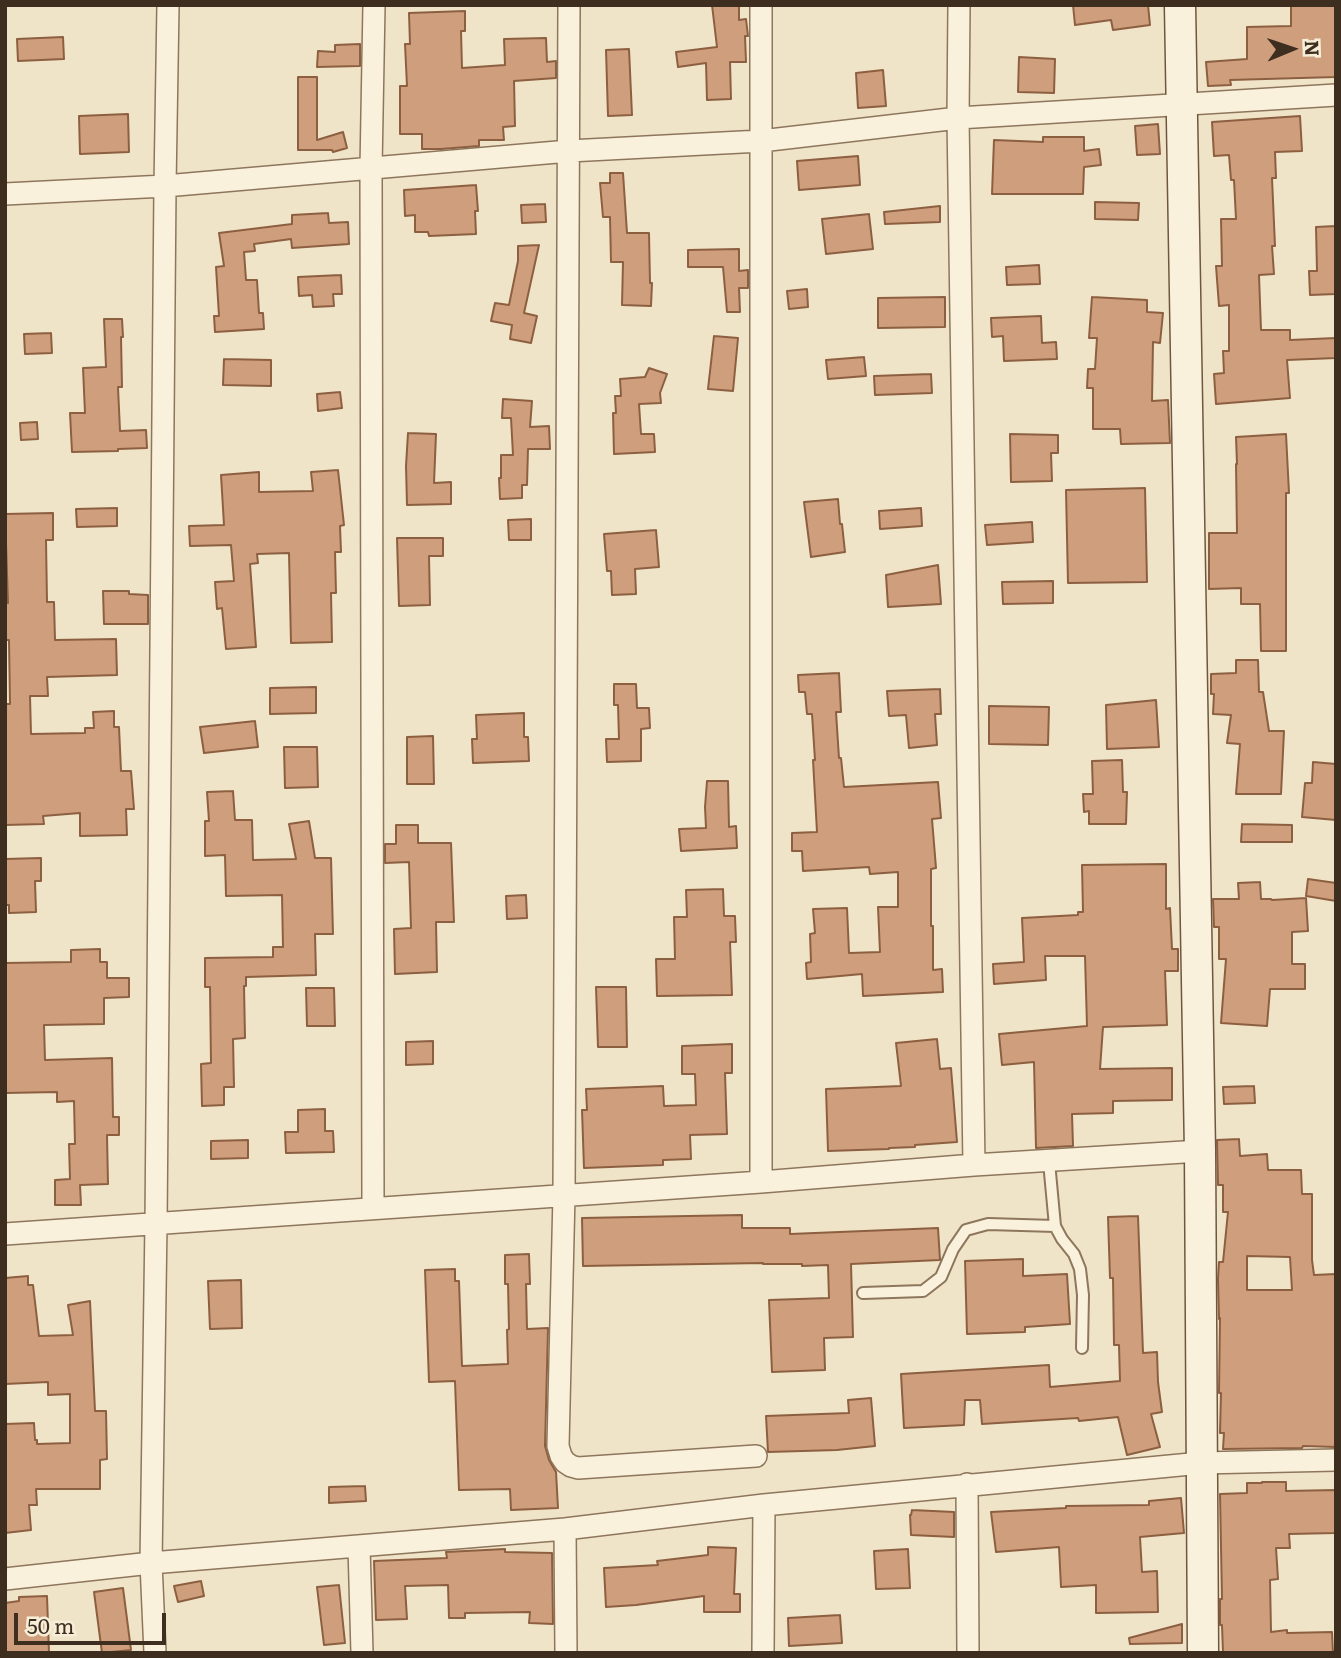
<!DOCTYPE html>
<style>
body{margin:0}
#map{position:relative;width:1341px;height:1658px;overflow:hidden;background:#f0e4c8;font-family:Literata,serif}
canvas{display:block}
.frame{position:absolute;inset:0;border:7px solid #3d2e20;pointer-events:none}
.north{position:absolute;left:1257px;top:14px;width:70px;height:70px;-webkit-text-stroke:5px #f7eed8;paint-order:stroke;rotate:88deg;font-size:19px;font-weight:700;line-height:28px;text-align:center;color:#3d2e20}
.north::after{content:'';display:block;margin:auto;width:24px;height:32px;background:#3d2e20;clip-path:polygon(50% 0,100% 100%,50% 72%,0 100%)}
.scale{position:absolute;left:14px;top:1613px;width:152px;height:32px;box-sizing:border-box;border:4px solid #3d2e20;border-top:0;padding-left:9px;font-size:21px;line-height:24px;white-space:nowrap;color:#3d2e20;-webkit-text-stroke:5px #f7eed8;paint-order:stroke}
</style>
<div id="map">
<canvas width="1341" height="1658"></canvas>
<div class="frame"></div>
<div class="north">N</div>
<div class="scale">50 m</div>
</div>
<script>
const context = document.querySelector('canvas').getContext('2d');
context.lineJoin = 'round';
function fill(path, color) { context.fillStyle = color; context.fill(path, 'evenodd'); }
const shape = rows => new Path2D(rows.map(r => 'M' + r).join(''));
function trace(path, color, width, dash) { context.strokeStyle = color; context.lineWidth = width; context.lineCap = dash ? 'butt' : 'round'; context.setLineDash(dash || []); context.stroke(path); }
const building = shape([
 [712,5,739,5,739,20,746,19,748,36,745,36,746,62,730,62,731,99,707,100,706,63,678,67,676,52,717,47,712,5],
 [1073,5,1148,5,1150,25,1113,30,1111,20,1075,25,1073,5],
 [1291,5,1336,5,1336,77,1230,80,1231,85,1208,86,1206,62,1247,59,1247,27,1291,26,1291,5],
 [465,11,465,31,461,31,462,68,505,65,504,39,546,38,547,62,556,61,556,78,514,81,515,126,503,127,504,140,479,140,479,146,441,149,422,149,422,134,400,134,400,86,407,86,405,44,410,44,409,13,465,11],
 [63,37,64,59,18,61,17,39,63,37],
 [360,44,360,66,317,67,318,51,335,52,335,45,360,44],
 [629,49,632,115,608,116,606,50,629,49],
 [1019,57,1055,59,1054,93,1018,92,1019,57],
 [883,70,886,106,858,108,856,73,883,70],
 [298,77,317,77,317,140,343,132,347,148,333,152,332,150,298,150,298,77],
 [128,114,129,152,80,154,79,116,128,114],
 [1300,116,1302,151,1275,152,1276,178,1272,178,1275,246,1272,246,1274,274,1259,275,1261,330,1290,330,1290,340,1336,338,1336,358,1287,360,1290,398,1216,404,1214,374,1224,373,1223,351,1229,351,1229,305,1219,306,1216,266,1222,266,1221,219,1236,219,1234,180,1231,180,1229,155,1214,156,1212,122,1300,116],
 [1158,124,1160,154,1137,155,1135,126,1158,124],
 [1043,137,1084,137,1084,151,1099,149,1101,165,1084,167,1083,194,992,194,994,140,1043,142,1043,137],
 [858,156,860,185,799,190,797,161,858,156],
 [610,173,623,173,627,233,649,233,650,283,652,283,651,306,622,305,623,262,611,262,610,217,603,217,600,183,610,183,610,173],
 [476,185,478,211,475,211,476,234,429,236,428,232,415,232,415,215,405,216,404,190,476,185],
 [1095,202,1139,203,1138,220,1095,219,1095,202],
 [545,204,546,222,522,223,521,205,545,204],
 [940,206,940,222,885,224,884,212,940,206],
 [328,213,329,223,348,222,349,244,292,248,291,239,254,244,255,251,244,252,246,280,257,280,259,313,263,313,264,329,215,332,214,316,219,316,216,267,224,266,219,233,292,224,292,215,328,213],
 [869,214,873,249,826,254,822,219,869,214],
 [1336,226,1336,294,1310,295,1309,271,1317,271,1316,227,1336,226],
 [539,245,524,313,537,316,531,343,510,339,512,325,491,321,495,303,509,305,518,261,518,246,539,245],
 [739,249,739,271,748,270,748,288,739,288,740,312,727,312,723,267,688,267,688,250,739,249],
 [1039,265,1040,284,1007,285,1006,267,1039,265],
 [341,275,342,294,333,294,334,306,313,307,312,295,299,296,298,277,341,275],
 [807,289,808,307,789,309,787,291,807,289],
 [945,297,945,327,878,328,878,298,945,297],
 [1092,297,1147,300,1147,312,1163,313,1160,343,1153,342,1152,401,1168,400,1170,443,1121,444,1120,429,1093,429,1093,388,1087,388,1088,369,1095,369,1097,338,1089,338,1092,297],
 [1041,316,1042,343,1056,342,1057,359,1004,361,1003,336,992,337,991,318,1041,316],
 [104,319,122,319,123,337,121,337,122,387,118,387,120,431,146,430,147,448,118,449,118,451,72,452,70,413,85,413,83,368,106,367,104,319],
 [51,333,52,353,25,354,24,334,51,333],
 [714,336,738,338,733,391,708,389,714,336],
 [864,357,866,376,828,379,826,360,864,357],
 [224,359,271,360,271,386,223,385,224,359],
 [649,368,667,374,660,393,661,403,639,404,641,434,654,434,655,452,614,454,613,413,616,413,615,396,621,396,620,379,645,377,649,368],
 [931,374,932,393,875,395,874,376,931,374],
 [340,392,342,408,318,411,317,394,340,392],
 [503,399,532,401,530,427,549,426,550,449,528,449,527,485,522,485,522,498,500,499,499,478,501,478,501,455,513,455,511,418,502,418,503,399],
 [37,422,38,439,21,440,20,423,37,422],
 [408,433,436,434,434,483,451,482,451,504,407,505,406,466,408,433],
 [1010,434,1058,435,1058,453,1051,453,1052,481,1011,482,1010,434],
 [1286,434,1289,493,1286,493,1286,651,1261,651,1260,604,1241,604,1241,588,1209,589,1209,533,1237,533,1236,464,1237,464,1236,437,1286,434],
 [338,470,344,525,340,526,341,552,335,552,336,593,331,593,332,642,291,643,289,553,257,554,258,563,250,564,256,647,226,649,222,608,217,609,215,582,234,581,231,545,190,546,189,526,224,525,221,475,259,472,259,492,313,491,311,472,338,470],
 [1145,488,1147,582,1068,583,1066,490,1145,488],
 [838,499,840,524,842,524,845,552,811,557,804,502,838,499],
 [117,508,117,526,77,527,76,509,117,508],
 [921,508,922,526,880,529,879,511,921,508],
 [53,513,53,540,46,540,47,602,54,602,55,640,116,639,117,675,47,677,48,696,30,696,31,734,85,733,85,728,94,728,93,712,114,711,114,727,119,727,121,771,131,771,134,809,126,809,127,835,80,836,80,813,43,816,44,824,5,825,5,704,10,704,9,640,5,640,5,603,8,603,5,514,53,513],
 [531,519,531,540,509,540,508,520,531,519],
 [1032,522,1033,542,987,545,985,525,1032,522],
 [656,530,659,567,635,569,636,594,612,595,611,571,607,571,604,534,656,530],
 [397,538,443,538,443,556,429,556,430,605,399,606,397,538],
 [938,565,941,604,888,607,886,575,938,565],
 [1053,581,1053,603,1003,604,1002,582,1053,581],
 [103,591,129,591,129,594,148,595,148,624,104,624,103,591],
 [1236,660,1258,660,1259,692,1263,692,1269,731,1284,731,1281,794,1236,794,1240,744,1227,743,1231,715,1213,714,1214,694,1211,694,1211,674,1236,673,1236,660],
 [839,673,841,712,836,712,839,758,841,758,844,787,938,782,941,818,932,819,936,868,931,869,931,926,933,926,933,970,942,969,943,992,863,996,862,974,807,979,806,963,811,962,810,934,815,933,813,909,847,908,849,953,880,952,878,907,898,907,898,872,870,874,869,867,803,871,802,851,792,851,792,833,817,832,813,760,815,760,812,714,807,714,805,692,799,692,798,675,839,673],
 [614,684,636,684,637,708,649,708,650,728,641,729,641,761,607,762,606,739,619,739,618,705,614,705,614,684],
 [316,687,316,713,270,714,270,688,316,687],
 [940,689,941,714,935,714,937,745,909,748,906,715,889,716,887,691,940,689],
 [1156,700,1159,747,1107,749,1106,705,1156,700],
 [989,706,1049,707,1048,745,989,744,989,706],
 [524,713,524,737,528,737,529,761,473,763,472,739,477,739,476,715,524,713],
 [255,721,258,747,204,753,200,727,255,721],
 [433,736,434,784,407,784,407,737,433,736],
 [284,747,317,747,318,787,285,788,284,747],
 [1122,760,1123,792,1127,792,1126,824,1089,824,1089,811,1084,812,1083,794,1093,794,1092,761,1122,760],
 [1313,762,1336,764,1336,820,1302,817,1305,783,1312,783,1313,762],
 [707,781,728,781,729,827,736,826,737,848,681,851,679,829,706,828,705,807,707,781],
 [233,791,235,820,252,820,253,860,296,859,289,824,309,821,315,858,331,858,333,934,315,934,316,975,246,977,246,986,244,986,245,1038,233,1039,234,1087,224,1087,224,1105,202,1106,201,1064,211,1063,210,987,205,987,205,958,273,957,273,947,283,947,282,895,226,896,225,855,205,856,205,821,209,821,207,792,233,791],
 [1242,824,1292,825,1292,842,1241,842,1242,824],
 [396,825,418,825,418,843,451,843,454,922,436,922,437,972,395,974,394,929,411,928,409,862,385,863,385,844,396,844,396,825],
 [41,858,41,881,35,881,36,912,9,913,9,905,5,905,5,859,41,858],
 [1166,864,1166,909,1170,908,1172,949,1178,949,1178,971,1165,971,1167,1025,1103,1027,1100,1069,1172,1068,1172,1100,1113,1101,1113,1113,1072,1114,1073,1146,1036,1148,1034,1062,1002,1065,999,1034,1087,1026,1085,956,1045,956,1046,980,994,984,993,964,1024,962,1022,918,1078,915,1078,912,1083,912,1082,865,1166,864],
 [1308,879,1336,883,1336,901,1306,896,1308,879],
 [1260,882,1261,899,1271,899,1272,900,1306,898,1308,931,1292,932,1292,964,1305,964,1305,989,1270,989,1267,1026,1221,1023,1226,959,1219,959,1219,927,1214,927,1213,899,1239,899,1238,883,1260,882],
 [723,889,724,916,735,916,736,942,730,942,732,995,657,996,656,959,675,959,674,917,687,917,686,890,723,889],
 [526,895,527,918,507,919,506,896,526,895],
 [100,949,100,962,107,962,107,978,129,978,129,997,104,998,104,1024,44,1025,45,1060,112,1058,113,1117,119,1117,119,1135,107,1135,108,1184,80,1185,81,1205,55,1205,55,1180,70,1179,69,1144,75,1144,74,1101,57,1102,57,1092,5,1093,5,963,71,962,71,950,100,949],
 [596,987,626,987,627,1047,598,1047,596,987],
 [306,988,334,988,335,1026,307,1026,306,988],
 [937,1039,940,1069,951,1068,957,1142,915,1145,915,1147,889,1148,889,1149,828,1151,826,1089,901,1086,896,1043,937,1039],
 [433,1041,433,1064,406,1065,406,1042,433,1041],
 [732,1044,732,1073,725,1073,727,1134,690,1135,691,1159,663,1160,663,1165,584,1168,582,1110,587,1110,586,1089,663,1086,664,1106,696,1105,695,1074,682,1074,682,1046,732,1044],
 [1254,1086,1255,1103,1224,1104,1223,1087,1254,1086],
 [325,1109,325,1131,333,1131,334,1152,286,1153,285,1132,298,1132,298,1110,325,1109],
 [1239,1139,1240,1156,1267,1154,1268,1170,1301,1170,1302,1194,1312,1194,1312,1260,1314,1275,1336,1274,1336,1447,1303,1446,1302,1448,1223,1449,1224,1433,1220,1433,1221,1393,1219,1393,1220,1318,1219,1319,1218,1279,1219,1262,1223,1262,1228,1212,1223,1212,1223,1185,1218,1185,1217,1140,1239,1139],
 [1247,1256,1290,1257,1292,1290,1247,1290,1247,1256],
 [248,1140,248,1158,211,1159,211,1141,248,1140],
 [742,1215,742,1228,790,1228,790,1234,938,1228,940,1260,851,1264,853,1337,824,1338,825,1370,772,1372,769,1300,829,1298,828,1265,802,1266,802,1264,763,1264,763,1263,583,1266,582,1218,742,1215],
 [1138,1216,1143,1353,1157,1352,1158,1382,1162,1412,1151,1414,1160,1447,1127,1455,1118,1417,1079,1421,1078,1418,982,1424,980,1400,965,1400,964,1425,904,1428,901,1374,1049,1365,1050,1387,1120,1381,1119,1345,1114,1345,1113,1278,1110,1278,1108,1217,1138,1216],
 [529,1254,530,1284,526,1284,527,1329,548,1328,545,1446,549,1460,556,1472,558,1508,511,1510,510,1489,459,1490,455,1381,429,1382,425,1270,455,1269,455,1281,459,1281,462,1366,508,1364,507,1330,509,1329,508,1284,505,1284,505,1255,529,1254],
 [1023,1259,1023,1276,1067,1274,1070,1324,1025,1327,1025,1332,967,1334,965,1261,1023,1259],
 [28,1276,28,1285,33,1285,39,1336,73,1335,68,1305,90,1301,95,1411,106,1411,107,1459,100,1460,100,1489,36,1489,37,1505,29,1505,31,1530,5,1533,5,1424,34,1423,35,1440,37,1440,37,1444,70,1443,70,1394,48,1395,48,1382,5,1384,5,1278,28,1276],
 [241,1280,242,1328,210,1329,208,1281,241,1280],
 [871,1398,875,1446,837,1450,768,1452,766,1416,849,1413,848,1400,871,1398],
 [1262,1482,1286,1482,1286,1491,1336,1490,1336,1533,1289,1534,1290,1548,1276,1548,1278,1579,1270,1580,1271,1632,1287,1630,1287,1633,1332,1632,1333,1653,1223,1653,1222,1625,1220,1625,1220,1599,1222,1599,1220,1494,1247,1493,1247,1483,1262,1483,1262,1482],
 [365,1486,366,1501,329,1503,329,1487,365,1486],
 [1181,1498,1184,1533,1140,1537,1142,1572,1157,1571,1158,1612,1096,1613,1096,1585,1061,1587,1059,1547,996,1552,991,1512,1066,1508,1066,1506,1149,1505,1149,1501,1181,1498],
 [912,1510,954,1512,954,1537,911,1535,910,1515,911,1515,912,1510],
 [708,1547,736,1548,734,1594,740,1594,740,1612,704,1612,704,1596,636,1605,606,1607,604,1568,658,1565,657,1561,708,1555,708,1547],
 [505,1549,505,1552,552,1553,553,1624,529,1623,530,1612,465,1613,465,1618,449,1618,448,1585,405,1586,407,1619,376,1620,374,1561,447,1558,446,1552,505,1549],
 [908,1549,910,1588,876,1589,874,1551,908,1549],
 [201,1581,204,1596,178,1602,174,1586,201,1581],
 [339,1585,345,1643,324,1645,317,1587,339,1585],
 [123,1588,131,1650,102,1653,94,1592,123,1588],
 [47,1596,49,1653,5,1653,5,1603,19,1601,19,1597,47,1596],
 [840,1615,842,1643,789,1646,788,1618,840,1615],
 [1182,1624,1182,1643,1130,1644,1129,1638,1182,1624]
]);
fill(building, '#cf9f7d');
trace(building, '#8d5f41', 2);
const lane = shape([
 [1049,1162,1055,1226,1062,1239,1074,1254,1080,1269,1083,1295,1082,1348],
 [863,1293,923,1291,941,1277,953,1249,966,1230,988,1224,1055,1226]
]);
const street = shape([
 [569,5,564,1195,558,1446,561,1456,565,1462,571,1466,578,1468,756,1456],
 [761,5,761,1182],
 [959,5,958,118,974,1165],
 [5,194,165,186,569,151,761,141,958,118,1336,95],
 [373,1208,371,168,374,5],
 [5,1234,761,1182,974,1165,1200,1151],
 [967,1484,968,1653],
 [565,1529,566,1653],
 [359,1546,362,1653],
 [5,1579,151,1563,565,1529,764,1505,1201,1463,1336,1460],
 [155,1653,151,1563,156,1223,165,186,168,5],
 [763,1653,764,1505]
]);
const secondary = shape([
 [1180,5,1200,1151,1203,1653]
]);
trace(lane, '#8d765c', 14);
trace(street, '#8d765c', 24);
trace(secondary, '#6f573f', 33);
trace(lane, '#faf1dc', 10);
trace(street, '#faf1dc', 21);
trace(secondary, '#faf1dc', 30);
</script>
